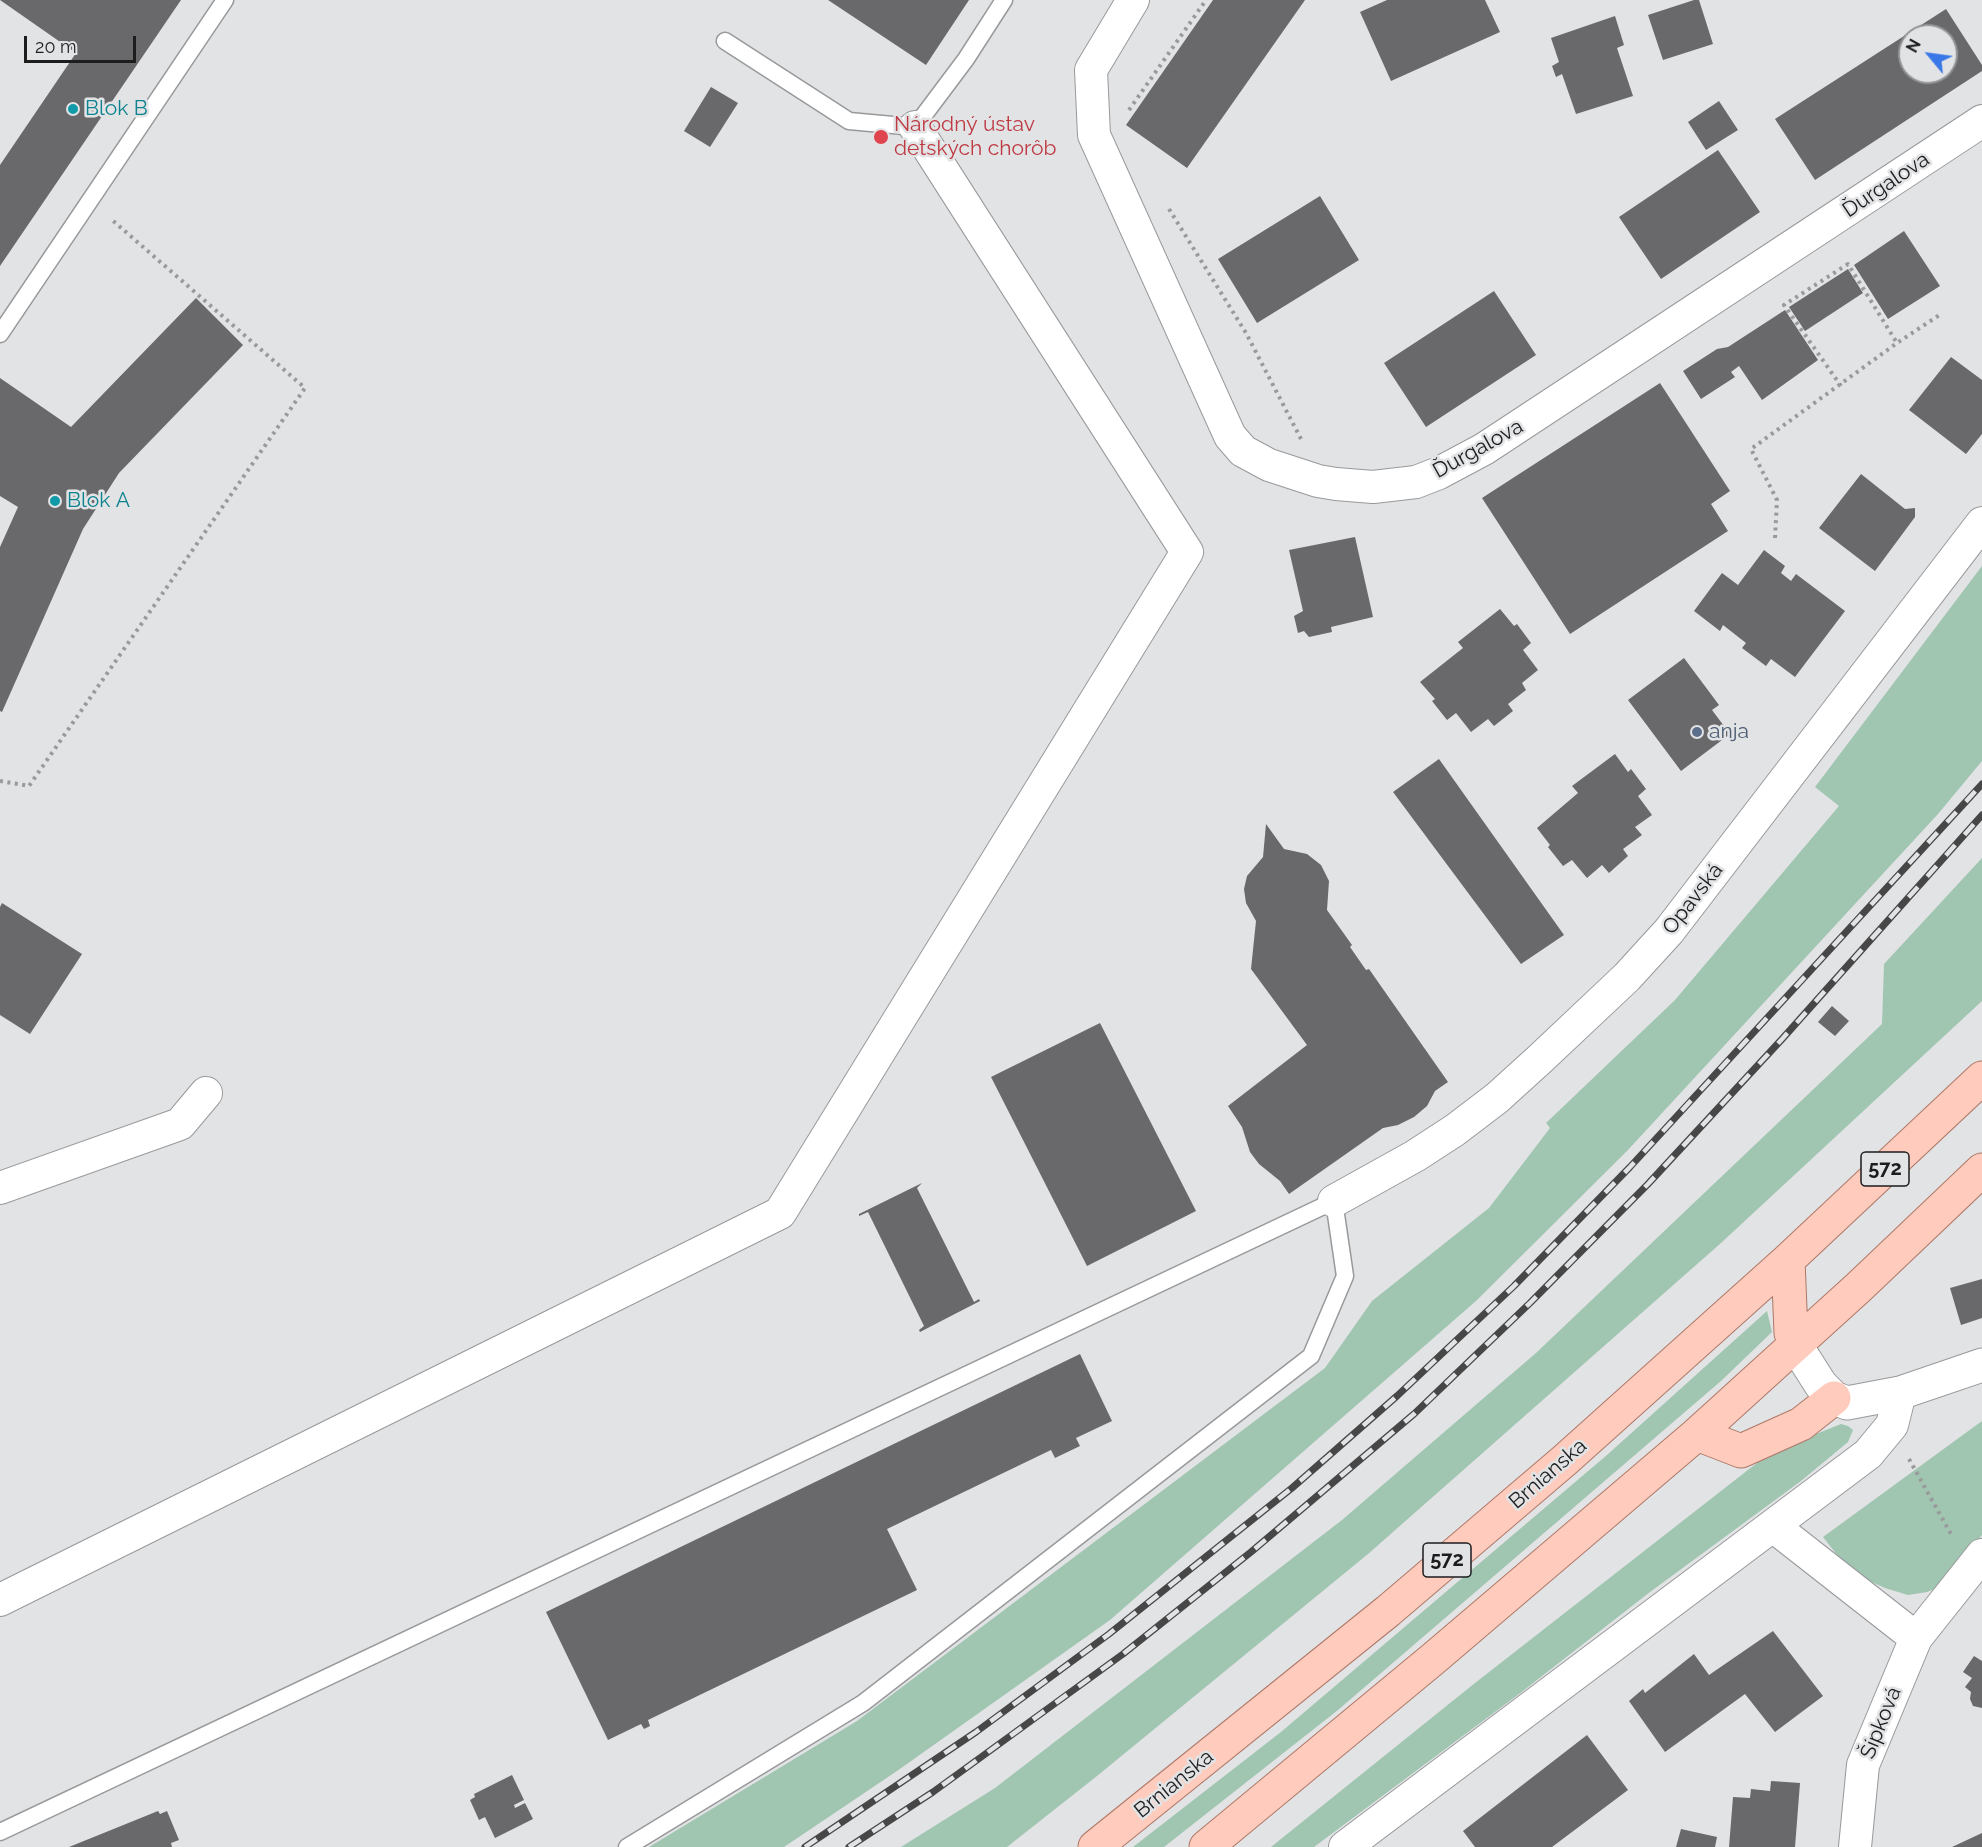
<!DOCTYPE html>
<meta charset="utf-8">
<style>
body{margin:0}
#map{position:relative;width:1982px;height:1847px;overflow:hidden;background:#e2e3e5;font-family:Raleway,sans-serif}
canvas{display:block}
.north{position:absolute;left:1898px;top:24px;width:60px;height:60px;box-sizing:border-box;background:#e2e3e5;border:2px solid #939495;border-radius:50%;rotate:299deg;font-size:16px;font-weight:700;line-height:24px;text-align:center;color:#1d1d1e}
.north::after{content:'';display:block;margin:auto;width:21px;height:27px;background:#3a78e7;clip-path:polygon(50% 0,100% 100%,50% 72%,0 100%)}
.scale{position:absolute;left:24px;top:36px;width:112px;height:27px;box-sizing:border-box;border:3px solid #1d1d1e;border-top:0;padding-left:8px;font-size:18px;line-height:21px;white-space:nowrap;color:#1d1d1e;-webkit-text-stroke:4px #e2e3e5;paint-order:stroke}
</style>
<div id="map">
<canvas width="1982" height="1847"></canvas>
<div class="north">N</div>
<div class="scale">20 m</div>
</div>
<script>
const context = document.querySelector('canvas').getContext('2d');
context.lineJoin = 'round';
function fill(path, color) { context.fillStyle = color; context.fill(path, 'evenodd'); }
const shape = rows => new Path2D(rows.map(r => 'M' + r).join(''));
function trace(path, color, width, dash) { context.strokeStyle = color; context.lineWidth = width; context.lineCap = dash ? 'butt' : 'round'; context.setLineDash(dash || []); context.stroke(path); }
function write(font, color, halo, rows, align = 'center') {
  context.font = font + ' Raleway,sans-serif'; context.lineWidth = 5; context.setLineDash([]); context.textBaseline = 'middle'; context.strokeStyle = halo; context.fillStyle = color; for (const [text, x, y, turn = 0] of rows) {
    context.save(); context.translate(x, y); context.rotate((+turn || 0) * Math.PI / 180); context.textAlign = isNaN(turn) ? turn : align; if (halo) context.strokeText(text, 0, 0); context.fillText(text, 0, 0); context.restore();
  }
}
fill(shape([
 [1982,566,1982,761,1938,814,1627,1151,1476,1301,1110,1620,897,1771,784,1847,649,1847,857,1721,1325,1368,1372,1301,1489,1208,1550,1128,1546,1123,1675,1000,1839,806,1815,787],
 [1982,858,1982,1001,1721,1243,1368,1554,1097,1776,1007,1847,901,1847,995,1788,1342,1520,1536,1353,1882,1024,1884,964],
 [1767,1311,1772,1332,1721,1381,1338,1710,1164,1847,1133,1847,1281,1732,1607,1455],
 [1982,1421,1982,1535,1937,1588,1927,1592,1908,1595,1885,1588,1863,1578,1838,1556,1823,1537],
 [1841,1424,1848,1426,1853,1430,1848,1442,1801,1481,1650,1592,1519,1694,1314,1847,1271,1847,1475,1683,1771,1452]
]), '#a0c5b1');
fill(shape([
 [0,0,181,0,0,266,0,165,76,53],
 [828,0,969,0,926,65],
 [1213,0,1305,0,1187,168,1126,125],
 [1387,0,1485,0,1500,32,1391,81,1360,12],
 [1694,0,1699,0,1713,44,1663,60,1648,15],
 [1946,9,1982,65,1982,71,1815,180,1775,119],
 [1910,36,1946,36,1946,72,1910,72],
 [1615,16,1624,45,1617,48,1633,96,1576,114,1562,74,1556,77,1552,66,1559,62,1551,38],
 [711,87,738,103,710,147,684,131],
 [1719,101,1738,130,1706,150,1688,122],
 [1718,150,1760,212,1661,279,1619,217],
 [1320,196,1359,260,1257,323,1218,259],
 [1904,231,1940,286,1888,319,1854,265],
 [1848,269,1863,293,1805,331,1789,307],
 [1494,291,1536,355,1426,427,1384,363],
 [196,298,243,345,119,473,83,529,2,712,0,711,0,547,18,507,0,496,0,378,71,427],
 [1785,310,1818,360,1762,400,1739,366,1731,372,1735,377,1701,399,1683,371,1717,349,1728,347],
 [1951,357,1982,380,1982,434,1966,454,1909,410],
 [1660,383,1730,491,1711,504,1728,531,1570,634,1482,498],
 [1861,474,1905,509,1915,508,1915,517,1875,571,1819,528],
 [1355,537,1373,617,1331,627,1332,632,1309,637,1304,631,1298,633,1294,616,1303,611,1289,550],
 [1764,550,1785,566,1781,573,1791,581,1796,574,1845,611,1795,677,1771,659,1766,666,1742,648,1746,643,1723,625,1720,631,1694,611,1722,573,1738,585],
 [1500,609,1514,626,1517,624,1531,643,1523,650,1538,670,1522,683,1526,690,1508,704,1513,711,1494,726,1488,719,1471,732,1456,713,1447,720,1432,701,1435,699,1420,682,1463,648,1458,642],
 [1684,658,1719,705,1712,710,1730,734,1681,771,1628,700],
 [1615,754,1628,772,1631,769,1646,789,1638,796,1652,815,1635,827,1642,835,1623,849,1628,856,1609,873,1602,865,1587,878,1572,860,1563,866,1548,847,1550,845,1537,828,1578,793,1572,786],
 [1439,759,1564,935,1521,964,1393,792],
 [1266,824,1284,849,1307,854,1321,865,1329,881,1327,910,1352,945,1350,947,1366,970,1369,969,1448,1082,1435,1091,1427,1106,1414,1117,1398,1125,1383,1128,1289,1194,1280,1181,1259,1164,1250,1152,1242,1127,1228,1106,1307,1045,1251,969,1256,921,1246,903,1244,889,1247,876,1263,857],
 [2,903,82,954,30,1034,0,1015,0,907],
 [1832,1006,1849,1021,1835,1036,1818,1022],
 [1100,1023,1196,1211,1087,1266,991,1077],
 [922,1183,917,1188,974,1302,979,1299,980,1301,920,1332,919,1330,924,1326,868,1212,859,1216,859,1214],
 [1982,1279,1982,1318,1961,1325,1950,1288],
 [1080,1354,1112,1421,1076,1438,1080,1446,1055,1458,1051,1450,887,1529,917,1590,648,1720,650,1726,644,1729,641,1724,608,1740,546,1612],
 [1773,1631,1823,1696,1775,1732,1745,1694,1665,1752,1629,1701,1643,1689,1645,1693,1694,1654,1709,1675],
 [1974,1656,1982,1661,1982,1708,1973,1706,1970,1699,1971,1692,1965,1687,1972,1678,1963,1672],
 [1587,1735,1628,1790,1552,1847,1475,1847,1463,1831],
 [512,1775,524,1800,514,1805,515,1808,525,1803,533,1819,495,1838,485,1817,479,1820,470,1800,475,1797,474,1794],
 [1771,1781,1800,1783,1795,1847,1729,1847,1733,1797,1750,1798,1751,1789,1770,1791],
 [158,1811,160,1814,167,1811,179,1840,171,1843,172,1847,69,1847],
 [1681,1829,1717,1837,1715,1847,1676,1847],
 [1982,1833,1982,1847,1952,1847]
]), '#69696b');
const lane = shape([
 [725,41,849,121,915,127,966,59,1004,0],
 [0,334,225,0],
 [0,1832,1334,1201,1345,1276,1311,1356,863,1703,627,1847]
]);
const street = shape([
 [1133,0,1091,70,1094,135,1230,436,1243,451,1269,465,1318,481,1336,484,1373,487,1416,482,1439,473,1484,449,1982,121],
 [0,1188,180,1124,206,1093],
 [1334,1201,1415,1156,1455,1130,1497,1098,1540,1059,1627,977,1669,931,1982,523],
 [1773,1526,1916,1638],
 [0,1600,780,1213,1187,552,915,127],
 [1345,1847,1868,1454,1892,1425,1900,1393],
 [1855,1847,1863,1765,1916,1638,1982,1555]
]);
const secondary = shape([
 [1795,1344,1821,1385,1834,1398,1847,1403,1900,1393,1982,1365]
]);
const primary = shape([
 [1788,1260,1791,1333,1795,1344],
 [1697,1434,1741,1451,1801,1424,1834,1398],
 [1095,1847,1388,1611,1565,1460,1788,1260,1982,1078],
 [1206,1847,1433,1659,1697,1434,1859,1287,1982,1170]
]);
trace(lane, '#98999b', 19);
trace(street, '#98999b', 34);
trace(secondary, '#98999b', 35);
trace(primary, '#af7868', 35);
trace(shape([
 [1129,110,1206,0],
 [1169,209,1246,333,1301,439],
 [1841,386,1784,305,1848,264,1897,343],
 [1775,538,1777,500,1751,449,1897,343,1941,314],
 [0,781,29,786,305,388,111,219],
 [1909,1459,1952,1536]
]), '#999a9b', 4, [3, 4.5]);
trace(lane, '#fff', 16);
trace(street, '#fff', 32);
trace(secondary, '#fff', 33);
trace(primary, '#fecbbc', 33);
const rail = shape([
 [805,1847,976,1732,1109,1634,1292,1488,1397,1396,1514,1286,1630,1167,1982,784],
 [849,1847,933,1792,1123,1654,1251,1552,1414,1414,1530,1303,1648,1184,1783,1038,1982,815]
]);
trace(rail, '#474748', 7);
trace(rail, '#e2e3e5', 4.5, [14]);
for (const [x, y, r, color] of [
 [73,109,6,"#0f9aa8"],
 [881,137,8,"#e0444e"],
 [55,501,6,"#0f9aa8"],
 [1697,732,6,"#5c6f8a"]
]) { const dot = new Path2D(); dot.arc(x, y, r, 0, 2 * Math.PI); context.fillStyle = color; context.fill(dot); trace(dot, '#e2e3e5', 2); }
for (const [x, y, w] of [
 [1885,1169,48],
 [1447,1560,48]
]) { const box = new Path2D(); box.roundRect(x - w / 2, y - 17, w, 34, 4.5); context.fillStyle = '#e2e3e5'; context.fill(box); trace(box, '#1d1d1e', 1.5); }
write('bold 20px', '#1d1d1e', null, [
 ["572",1885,1169],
 ["572",1447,1560]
]);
write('21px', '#0d838f', '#e2e3e5', [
 ["Blok B",85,109],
 ["Blok A",67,501]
], 'left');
write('21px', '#be3a42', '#e2e3e5', [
 ["Národný ústav",894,125],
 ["detských chorôb",894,149]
], 'left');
write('21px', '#1d1d1e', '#e2e3e5', [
 ["Ďurgalova",1886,185,-34],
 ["Ďurgalova",1478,449,-29],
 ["Opavská",1693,899,-52],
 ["Brnianska",1548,1474,-41],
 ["Šípková",1881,1723,-68],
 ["Brnianska",1174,1784,-39]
]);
write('21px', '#4e5e75', '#e2e3e5', [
 ["anja",1709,732]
], 'left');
</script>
